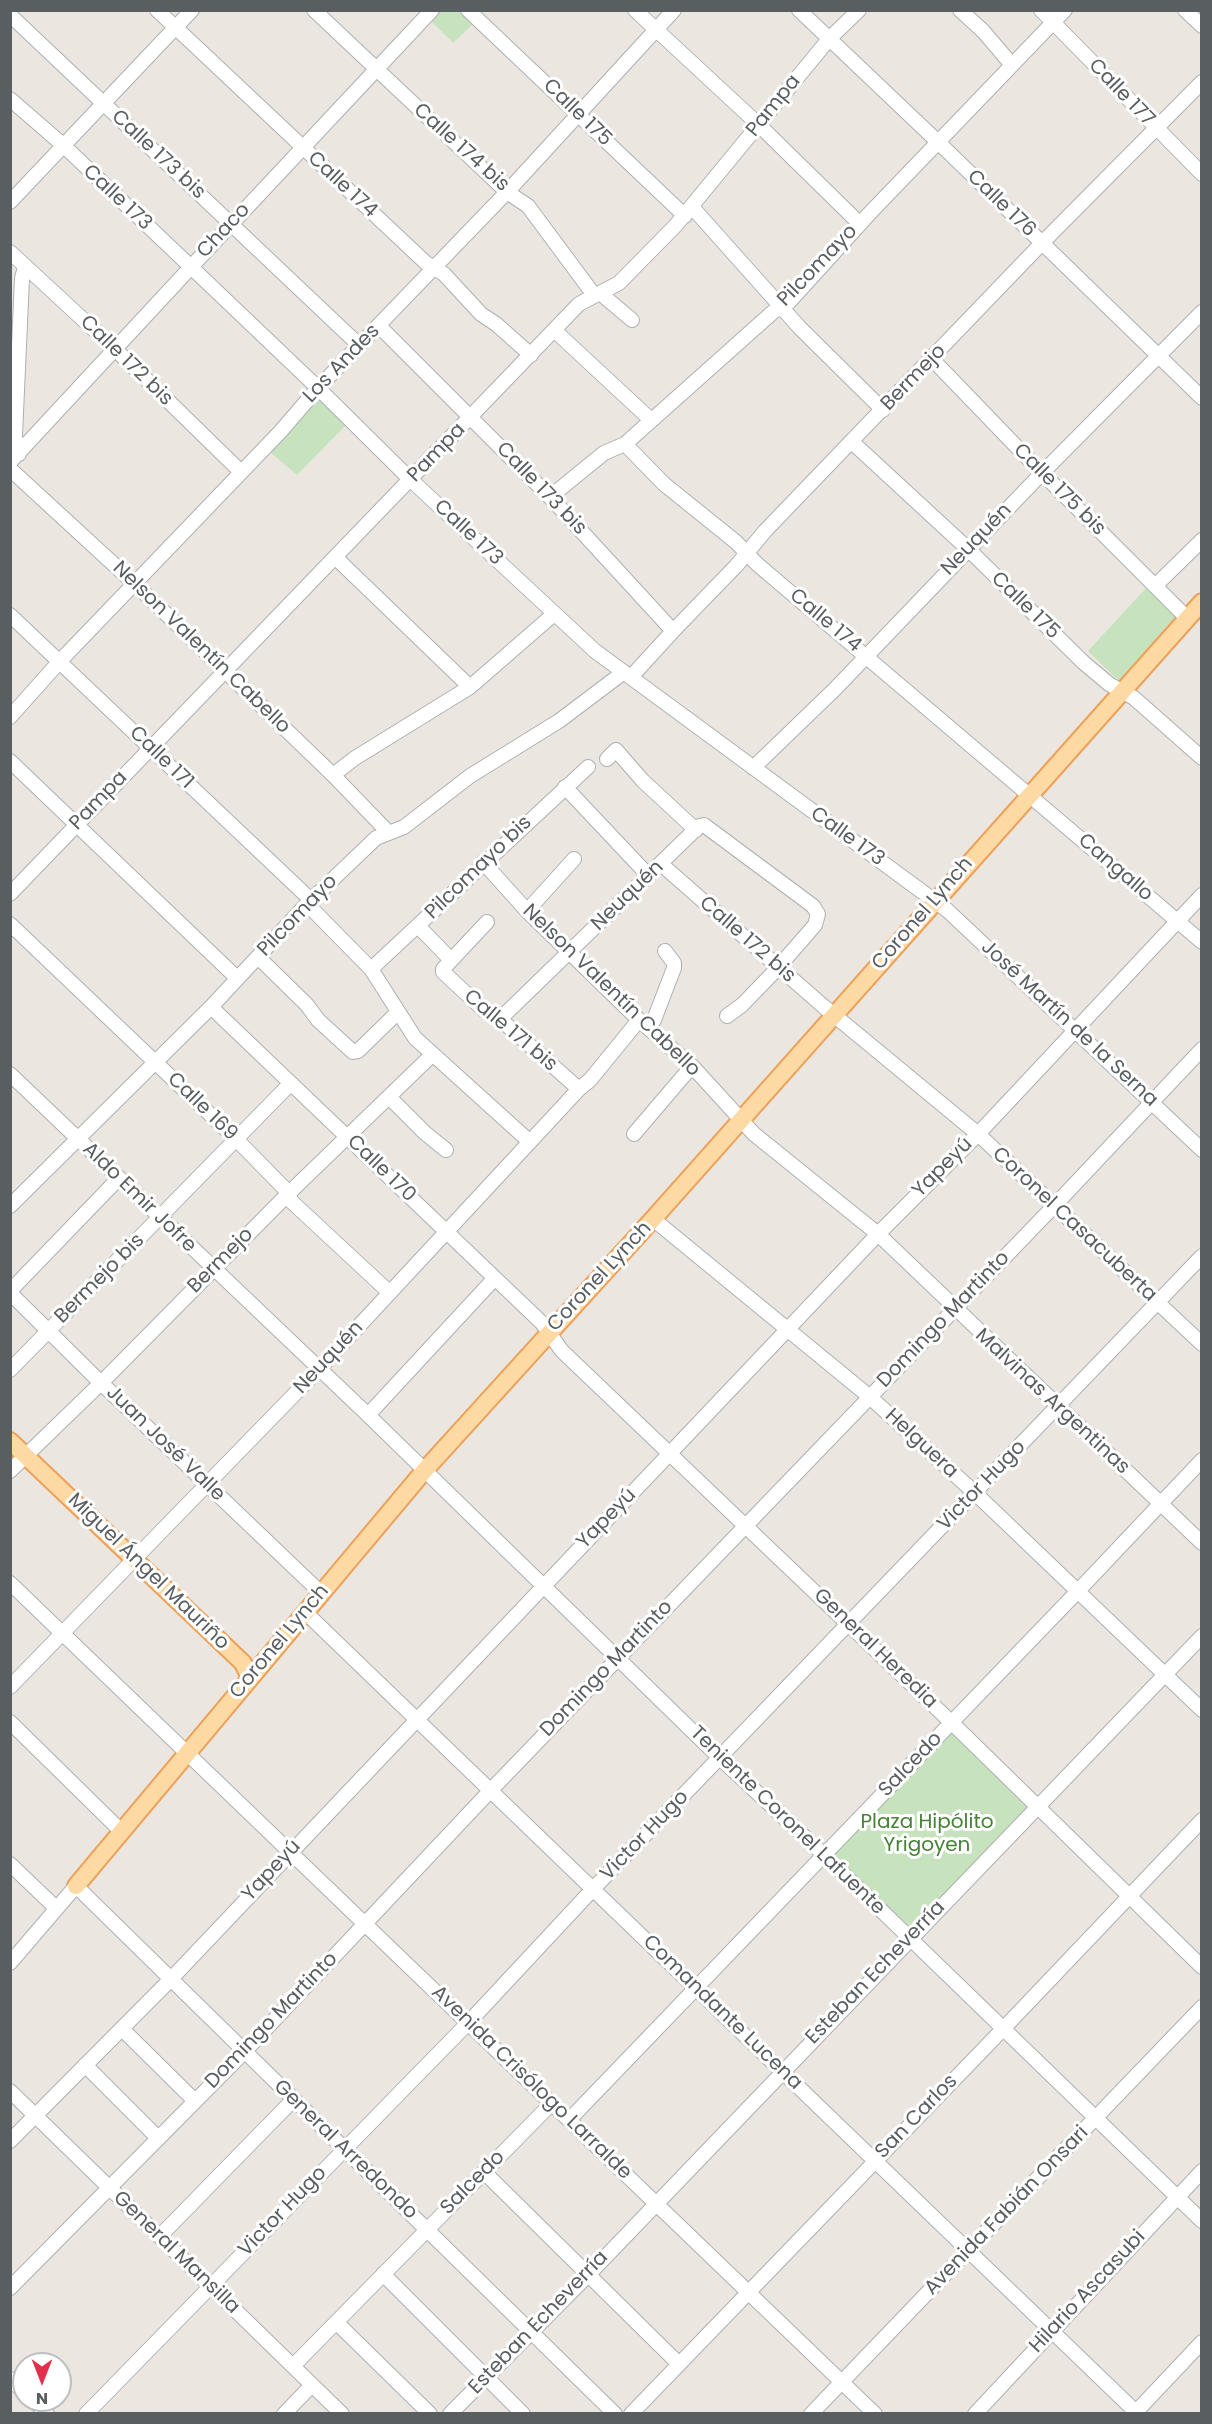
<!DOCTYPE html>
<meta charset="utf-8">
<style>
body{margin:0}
#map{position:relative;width:1212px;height:2424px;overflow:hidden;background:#ece6e0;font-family:Poppins,sans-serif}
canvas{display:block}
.frame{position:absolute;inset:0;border:12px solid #595e61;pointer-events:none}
.north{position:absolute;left:12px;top:2352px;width:60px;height:60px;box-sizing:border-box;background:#fff;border:2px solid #bdbfc0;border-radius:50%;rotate:180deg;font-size:16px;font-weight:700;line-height:24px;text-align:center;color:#595e61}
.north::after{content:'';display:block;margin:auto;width:21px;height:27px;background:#e42e4b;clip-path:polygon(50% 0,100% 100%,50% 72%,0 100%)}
</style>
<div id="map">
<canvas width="1212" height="2424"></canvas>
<div class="frame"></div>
<div class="north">N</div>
</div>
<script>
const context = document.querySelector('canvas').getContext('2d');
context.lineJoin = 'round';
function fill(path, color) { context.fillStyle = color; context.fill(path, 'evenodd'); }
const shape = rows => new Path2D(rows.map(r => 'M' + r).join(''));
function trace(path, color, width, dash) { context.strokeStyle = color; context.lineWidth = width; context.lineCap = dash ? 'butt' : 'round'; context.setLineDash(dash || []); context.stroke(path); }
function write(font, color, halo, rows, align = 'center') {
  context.font = font + ' Poppins,sans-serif'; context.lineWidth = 6; context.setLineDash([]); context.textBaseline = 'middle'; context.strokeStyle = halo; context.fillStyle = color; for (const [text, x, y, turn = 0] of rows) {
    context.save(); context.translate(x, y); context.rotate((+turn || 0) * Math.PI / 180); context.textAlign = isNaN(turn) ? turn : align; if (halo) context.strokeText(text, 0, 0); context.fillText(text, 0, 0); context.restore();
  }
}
fill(shape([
 [434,11,462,11,474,23,453,43,427,17],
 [319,397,346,425,297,475,269,451],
 [1147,587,1176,615,1173,623,1121,683,1088,651],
 [952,1723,1037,1807,910,1939,824,1855]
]), '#c6e3bd');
const minor = shape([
 [157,10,426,263,444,274,481,314,496,324,531,355],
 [314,10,507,192,528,206,594,295],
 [468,10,685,216],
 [635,10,759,125,860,224],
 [799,10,938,142,1202,398],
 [960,10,983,31,1012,65],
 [1041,10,1202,174],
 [1185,10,1202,26],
 [10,15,359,345],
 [10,99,63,145,318,388,411,480,595,651,947,910,1202,1150],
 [10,202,192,10],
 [692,207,800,328,883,410],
 [10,252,116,350,241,472],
 [600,293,632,320],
 [379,326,550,497,673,631],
 [554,330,651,420],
 [932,359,1042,473,1187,618],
 [852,442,968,549,1084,663,1109,684,1134,698,1202,758],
 [625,444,664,484,736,542,757,564,1202,942],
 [19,454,16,450,15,435,22,278,25,267],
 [10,462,191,267,432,10],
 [10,469,134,583,333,775,388,832],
 [550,497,604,453,625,444,773,312,789,302,868,215,1065,10],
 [335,557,470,687],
 [1155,586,1202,540],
 [10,615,311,900],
 [631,677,673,631,736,566,765,531,1042,243,1202,82],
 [10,717,60,661,280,432,318,388,507,192,674,10],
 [607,759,616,750,643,781,696,830],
 [10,761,237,978],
 [753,768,835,689,1042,473,1202,312],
 [333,775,355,758,470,687,554,614],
 [565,787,648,875],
 [483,862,527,911,639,1020,692,1066,754,1134,878,1234,1202,1543],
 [661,864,823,1006,978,1134,1202,1344],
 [10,894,579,304,619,283,676,225,829,39,859,10],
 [307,904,371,969,415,1038,530,1142],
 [527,911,574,859],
 [487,922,443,969,443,972,484,1010,500,1019,579,1089],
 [10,924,237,1140,284,1188,292,1202,390,1293],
 [418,926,451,960],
 [258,957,307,1005,318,1020,353,1052,358,1051,398,1012],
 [371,969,588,767],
 [211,1007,542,1323,562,1351,952,1723,1202,1967],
 [500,1019,699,826,704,825,813,906,818,914,815,925,774,972,742,1005,727,1016],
 [649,1027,654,1020,674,968,674,963,665,951],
 [10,1074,368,1415,720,1758,824,1855,1202,2221],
 [389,1097,425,1133,446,1150],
 [634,1134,692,1066],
 [10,1206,211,1007,307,904,376,838,404,827,470,776,559,721,624,672],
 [653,1219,870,1397,975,1493,1202,1710],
 [10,1291,119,1178],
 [10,1293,101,1383,321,1593],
 [10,1370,290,1084],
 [368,1415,494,1279],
 [10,1471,101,1383,288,1194,433,1054],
 [10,1583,875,2414],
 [305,1612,1138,2414],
 [10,1687,319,1369,579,1089,590,1080,639,1020],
 [10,1722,121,1831],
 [10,1864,56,1908],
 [10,1963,76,1886,615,2414],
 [122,2029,195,2101],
 [85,2065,158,2138],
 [10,2091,342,2414],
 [569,2120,1077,1592,1202,1460],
 [10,2141,170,1980,878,1234,978,1134,1202,895],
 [484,2172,679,2364],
 [160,2236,293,2100],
 [383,2274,523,2414],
 [10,2288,244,2052,491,1790,1055,1205,1202,1049],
 [336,2322,430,2414],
 [293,2366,552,2103],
 [10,2379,24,2392],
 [33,2400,47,2414],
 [86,2414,469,2022,593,1889,1202,1256],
 [284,2414,312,2385],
 [450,2414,589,2274,1202,1636],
 [631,2414,1003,2029,1202,1820],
 [811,2414,1202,2007],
 [975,2414,1202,2171],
 [1134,2414,1202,2342]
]);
const major = shape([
 [10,1441,243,1663,250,1678],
 [76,1886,424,1471,653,1219,1202,602]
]);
trace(minor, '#acb0b3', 16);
trace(major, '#eda058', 20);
trace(minor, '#fff', 14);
trace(major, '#fdd9a4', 16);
write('20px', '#595e61', '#fff', [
 ["Calle 177",1121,93,46],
 ["Pampa",774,106,-51],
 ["Calle 175",577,113,44],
 ["Calle 174 bis",461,148,42],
 ["Calle 173 bis",158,155,43],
 ["Calle 174",342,185,43],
 ["Calle 173",117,198,43],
 ["Calle 176",1001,204,44],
 ["Chaco",224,231,-47],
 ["Pilcomayo",818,266,-46],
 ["Calle 172 bis",126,361,44],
 ["Los Andes",342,364,-46],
 ["Bermejo",914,378,-46],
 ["Pampa",437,453,-46],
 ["Calle 173 bis",541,489,46],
 ["Calle 175 bis",1059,490,45],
 ["Calle 173",468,533,43],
 ["Neuquén",977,540,-46],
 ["Calle 175",1025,606,44],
 ["Calle 174",825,621,40],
 ["Nelson Valentín Cabello",201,648,44],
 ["Calle 171",161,758,44],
 ["Pampa",99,801,-46],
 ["Calle 173",847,837,36],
 ["Pilcomayo bis",479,868,-44],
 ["Cangallo",1115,868,41],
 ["Neuquén",628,896,-44],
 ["Coronel Lynch",923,914,-49],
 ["Pilcomayo",298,916,-46],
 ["Calle 172 bis",747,940,41],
 ["Nelson Valentín Cabello",611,991,44],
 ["José Martín de la Serna",1069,1024,43],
 ["Calle 171 bis",510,1031,40],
 ["Calle 169",202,1107,44],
 ["Yapeyú",943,1168,-45],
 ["Calle 170",381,1169,44],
 ["Aldo Emir Jofre",139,1198,44],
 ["Coronel Casacuberta",1074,1225,43],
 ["Bermejo",221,1261,-45],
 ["Coronel Lynch",600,1277,-47],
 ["Bermejo bis",100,1279,-45],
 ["Domingo Martinto",944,1320,-46],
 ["Neuquén",329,1358,-47],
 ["Malvinas Argentinas",1052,1402,43],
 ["Juan José Valle",165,1444,44],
 ["Helguera",921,1444,43],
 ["Victor Hugo",982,1486,-46],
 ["Yapeyú",607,1519,-46],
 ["Miguel Ángel Mauriño",148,1572,44],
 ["Coronel Lynch",280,1642,-50],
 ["General Heredia",875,1649,44],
 ["Domingo Martinto",607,1669,-46],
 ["Salcedo",911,1765,-46],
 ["Teniente Coronel Lafuente",787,1821,44],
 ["Victor Hugo",645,1836,-46],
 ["Yapeyú",272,1871,-47],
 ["Esteban Echeverría",876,1973,-46],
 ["Comandante Lucena",722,2013,44],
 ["Domingo Martinto",272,2021,-46],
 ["Avenida Crisólogo Larralde",531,2083,44],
 ["San Carlos",917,2117,-46],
 ["General Arredondo",345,2150,44],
 ["Salcedo",473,2183,-45],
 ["Avenida Fabián Onsari",1007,2211,-46],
 ["Victor Hugo",283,2212,-46],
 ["General Mansilla",176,2253,44],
 ["Hilario Ascasubi",1088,2292,-47],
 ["Esteban Echeverría",539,2323,-46]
]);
write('20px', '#458236', '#fff', [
 ["Plaza Hipólito",927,1823],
 ["Yrigoyen",927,1846]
]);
</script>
